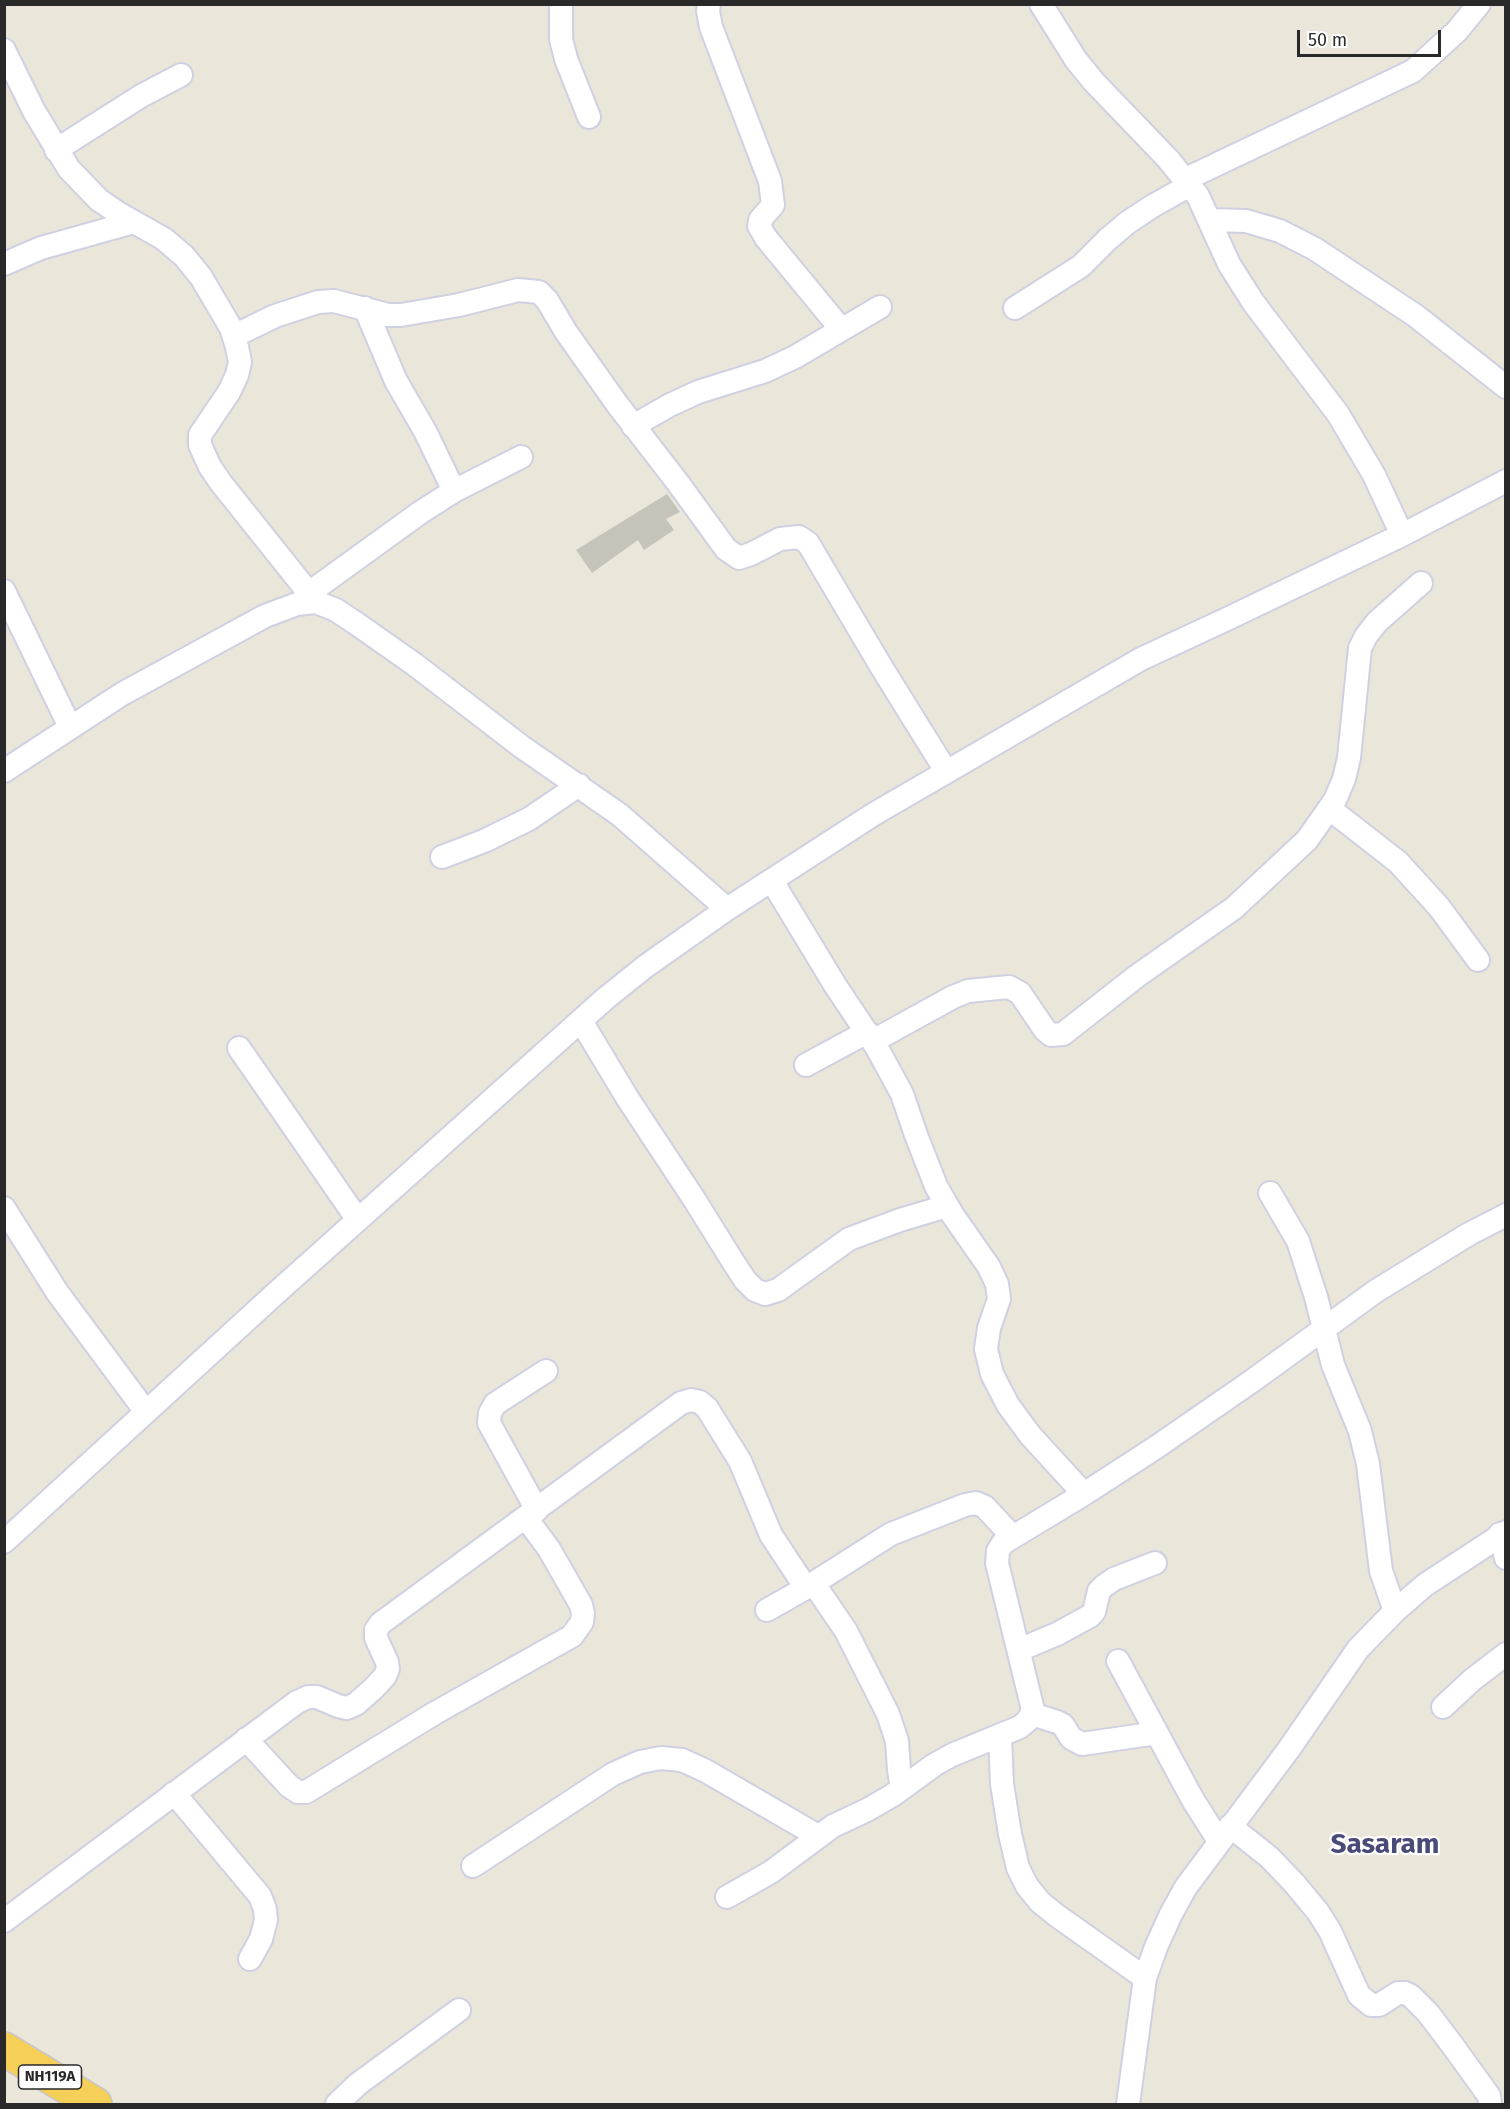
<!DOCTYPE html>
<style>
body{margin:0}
#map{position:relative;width:1510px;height:2109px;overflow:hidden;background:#ebe6da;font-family:"Fira Sans",sans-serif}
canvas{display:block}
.frame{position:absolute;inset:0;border:6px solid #292929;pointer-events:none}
.scale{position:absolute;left:1297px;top:30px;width:144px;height:27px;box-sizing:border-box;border:3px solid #292929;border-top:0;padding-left:8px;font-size:18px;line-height:21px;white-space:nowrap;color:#292929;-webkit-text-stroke:4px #fff;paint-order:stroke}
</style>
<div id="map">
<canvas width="1510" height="2109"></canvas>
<div class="frame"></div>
<div class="scale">50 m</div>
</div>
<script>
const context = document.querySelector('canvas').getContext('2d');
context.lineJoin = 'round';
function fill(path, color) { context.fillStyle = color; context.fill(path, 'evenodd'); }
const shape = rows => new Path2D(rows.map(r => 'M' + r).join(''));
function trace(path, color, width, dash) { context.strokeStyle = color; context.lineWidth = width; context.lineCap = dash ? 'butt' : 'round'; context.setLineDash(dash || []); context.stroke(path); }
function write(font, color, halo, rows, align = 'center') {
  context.font = font + ' "Fira Sans",sans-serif'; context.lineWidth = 4.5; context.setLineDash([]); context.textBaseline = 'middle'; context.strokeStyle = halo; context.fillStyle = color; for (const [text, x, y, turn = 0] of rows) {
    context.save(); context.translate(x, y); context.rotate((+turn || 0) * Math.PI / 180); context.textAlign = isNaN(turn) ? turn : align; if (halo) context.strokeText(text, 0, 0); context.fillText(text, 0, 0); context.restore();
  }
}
fill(shape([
 [667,494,680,512,666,519,674,530,644,550,638,540,592,573,576,550]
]), '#c6c3ba');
const minor = shape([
 [561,4,561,39,566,59,589,117],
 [709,4,708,11,711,27,770,181,773,205,760,220,759,226,766,238,841,329],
 [1041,4,1076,60,1094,82,1168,159,1198,196,1229,264,1253,302,1338,414,1374,475,1402,535],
 [4,50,34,111,69,169,99,200,118,213,164,239,184,256,201,277,231,328,237,347,240,362,237,375,229,392,200,435,200,445,210,467,221,483,316,602],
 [56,150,141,96,181,75],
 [1186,179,1413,71,1457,31,1479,4],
 [1211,220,1246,221,1280,231,1315,249,1416,316,1506,387],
 [4,264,41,248,134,222],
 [365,308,396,381,425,431,454,491],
 [1015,308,1081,266,1108,239,1127,223,1151,207,1190,185],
 [234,336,275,316,318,302,334,301,388,315,401,315,459,305,518,290,539,292,547,300,566,332,617,404,678,483,726,549,739,558,751,554,780,539,799,537,808,543,882,668,946,771],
 [633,426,670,405,698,392,765,371,795,357,880,307],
 [4,591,70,727],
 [309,593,421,512,454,491,521,457],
 [4,771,122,694,265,616,297,604,316,602,336,610,357,624,414,664,522,747,620,815,727,909],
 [1330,809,1398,862,1439,907,1478,960],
 [442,857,484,841,529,819,579,785],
 [772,881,835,985,877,1048,902,1094,916,1135,936,1186,952,1214,989,1267,997,1284,999,1299,989,1328,986,1349,992,1374,1008,1405,1030,1435,1084,1494],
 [581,1021,628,1099,694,1199,732,1260,745,1280,755,1290,765,1294,778,1290,849,1239,900,1220,947,1206],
 [873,1041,953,997,968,991,1009,987,1020,993,1045,1030,1051,1035,1063,1034,1137,976,1234,908,1307,840,1335,800,1344,779,1349,758,1360,648,1366,636,1377,622,1421,583],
 [239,1048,358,1220],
 [806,1065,867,1032],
 [1270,1193,1298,1241,1316,1297,1333,1365,1360,1431,1368,1464,1381,1571,1395,1611],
 [4,1208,57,1292,146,1412],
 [537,1510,489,1423,490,1413,495,1404,546,1371],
 [1500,1534,1506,1558],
 [4,1542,275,1294,606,998,646,966,727,909,874,814,1141,659,1227,619,1402,535,1506,481],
 [814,1584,846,1631,888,1714,897,1741,899,1770,902,1788],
 [767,1610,806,1588,891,1534,965,1505,976,1503,985,1507,1012,1536],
 [1019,1650,1057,1634,1090,1616,1094,1612,1099,1591,1104,1586,1114,1579,1155,1563],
 [1118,1661,1193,1800,1219,1841],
 [1443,1707,1472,1680,1506,1654],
 [1032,1714,1057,1722,1063,1725,1071,1738,1082,1744,1157,1733],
 [1000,1736,1002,1784,1010,1834,1018,1868,1027,1886,1040,1902,1056,1915,1145,1978],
 [246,1739,289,1786,298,1792,306,1792,435,1713,572,1636,582,1622,583,1614,581,1605,549,1549,526,1518],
 [174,1793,260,1896,265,1909,266,1920,261,1939,250,1959],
 [1230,1826,1269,1857,1294,1883,1318,1912,1330,1931,1359,1995,1371,2005,1379,2005,1398,1993,1405,1993,1411,1996,1428,2013,1453,2046,1489,2096,1490,2104],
 [473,1866,613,1774,640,1762,661,1758,682,1760,706,1771,818,1836],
 [727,1897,771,1872,833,1826,867,1810,893,1795,934,1765,952,1755,1020,1727,1027,1721,1032,1714,1032,1706,997,1563,998,1551,1003,1543,1084,1494,1155,1448,1252,1381,1376,1291,1469,1234,1506,1215],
 [4,1921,297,1702,308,1697,317,1697,338,1706,347,1708,356,1704,374,1688,385,1676,388,1669,387,1662,376,1638,376,1630,381,1623,681,1403,691,1400,700,1402,707,1408,740,1461,771,1535,806,1588],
 [337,2104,358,2084,459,2010],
 [1128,2104,1145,1978,1156,1947,1171,1914,1186,1887,1289,1749,1358,1649,1395,1611,1425,1585,1506,1532]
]);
const trunk = shape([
 [4,2049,95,2104]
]);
trace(minor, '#cfd0e2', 26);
trace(trunk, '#c7c7c7', 36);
trace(minor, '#fff', 22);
trace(trunk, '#f6cf58', 33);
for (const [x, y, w] of [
 [50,2077,63]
]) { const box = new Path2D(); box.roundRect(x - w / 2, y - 12, w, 24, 4.5); context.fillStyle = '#fff'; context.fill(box); trace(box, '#292929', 1.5); }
write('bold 15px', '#292929', null, [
 ["NH119A",50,2077]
]);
write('bold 28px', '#4a4a79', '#fff', [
 ["Sasaram",1385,1845]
]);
</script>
